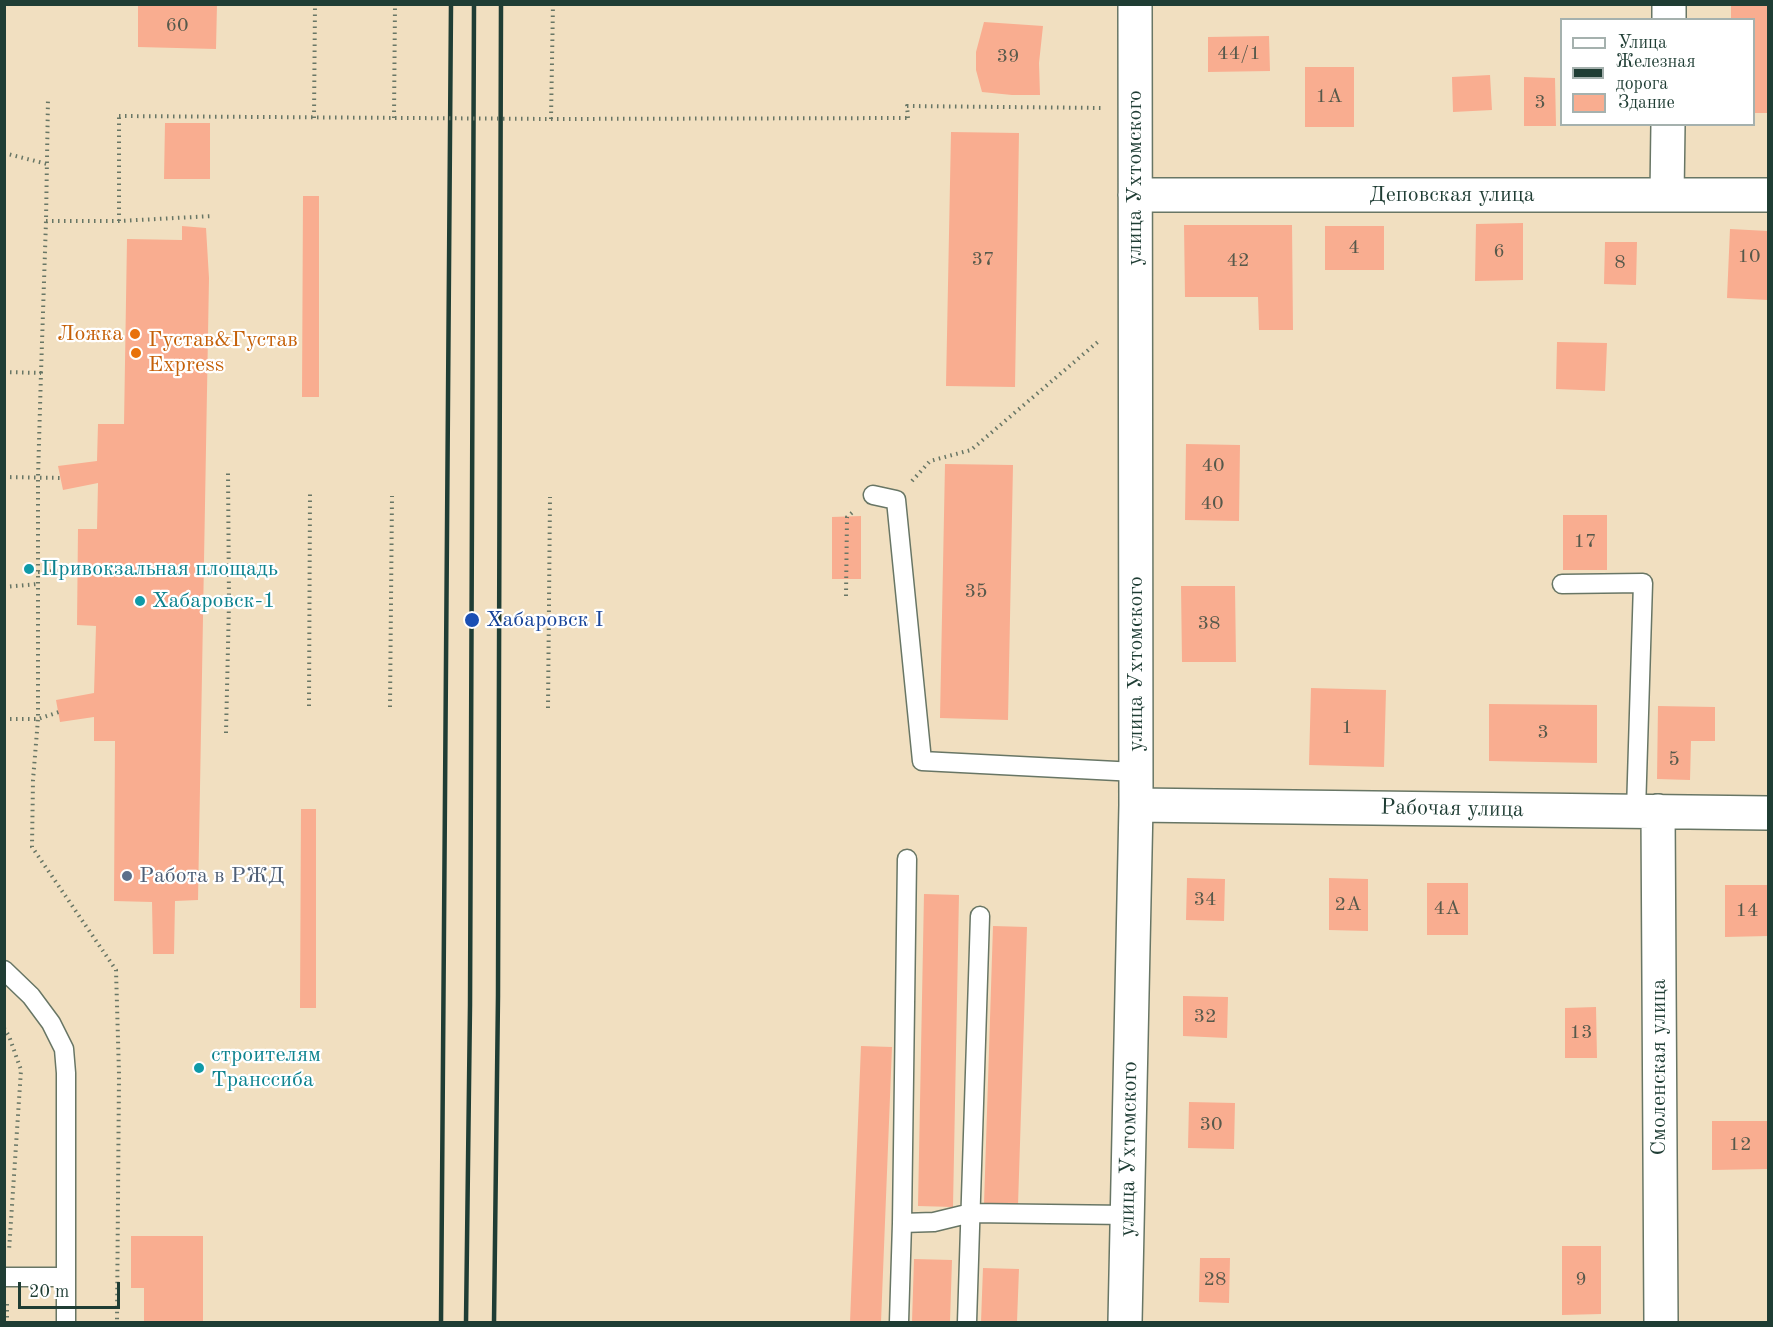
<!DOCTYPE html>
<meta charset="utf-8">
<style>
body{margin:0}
#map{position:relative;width:1773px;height:1327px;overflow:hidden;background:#f1dfc0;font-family:"Old Standard TT",serif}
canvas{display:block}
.frame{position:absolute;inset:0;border:6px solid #1f3d34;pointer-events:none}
.legend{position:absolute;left:1560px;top:18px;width:195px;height:108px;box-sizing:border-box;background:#fff;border:2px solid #a5b1ae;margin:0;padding:8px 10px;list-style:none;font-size:18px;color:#1f3d34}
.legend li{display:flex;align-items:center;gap:12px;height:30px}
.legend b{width:30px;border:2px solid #a5b1ae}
.scale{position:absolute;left:18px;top:1282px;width:102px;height:27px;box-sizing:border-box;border:3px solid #1f3d34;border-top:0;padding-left:8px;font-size:18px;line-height:21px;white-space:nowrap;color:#1f3d34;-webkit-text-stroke:4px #fff;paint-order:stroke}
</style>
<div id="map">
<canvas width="1773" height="1327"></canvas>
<div class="frame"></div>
<ul class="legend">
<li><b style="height:8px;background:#fff"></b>Улица</li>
<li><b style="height:8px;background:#1f3d34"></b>Железная дорога</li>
<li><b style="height:16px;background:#f9ad90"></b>Здание</li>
</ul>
<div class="scale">20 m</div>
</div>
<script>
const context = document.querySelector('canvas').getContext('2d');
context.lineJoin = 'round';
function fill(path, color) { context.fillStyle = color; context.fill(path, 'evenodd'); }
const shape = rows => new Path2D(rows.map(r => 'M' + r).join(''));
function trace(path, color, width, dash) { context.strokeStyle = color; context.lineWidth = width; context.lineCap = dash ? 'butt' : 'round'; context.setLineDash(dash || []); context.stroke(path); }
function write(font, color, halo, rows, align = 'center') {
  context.font = font + ' "Old Standard TT",serif'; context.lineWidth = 4.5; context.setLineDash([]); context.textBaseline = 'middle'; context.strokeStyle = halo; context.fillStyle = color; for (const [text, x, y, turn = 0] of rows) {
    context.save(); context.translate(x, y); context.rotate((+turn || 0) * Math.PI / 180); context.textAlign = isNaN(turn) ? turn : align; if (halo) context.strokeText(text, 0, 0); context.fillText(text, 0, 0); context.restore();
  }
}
fill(shape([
 [138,4,217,4,216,49,138,47],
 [1731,4,1768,4,1768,113,1754,113,1754,20,1731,20],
 [984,22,1043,26,1039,63,1040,95,1012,95,982,92,976,70,976,52],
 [1269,36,1270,71,1208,72,1208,37],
 [1305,67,1354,67,1354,127,1305,127],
 [1490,75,1492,110,1453,112,1452,77],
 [1524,77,1555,78,1556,126,1524,126],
 [165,123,210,123,210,179,164,179],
 [951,132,1019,133,1015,387,946,386],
 [303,196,319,196,319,397,302,397],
 [1523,223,1523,280,1475,281,1476,224],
 [1184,225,1292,225,1293,330,1259,330,1258,297,1185,297],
 [182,226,206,228,209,278,198,900,175,901,174,954,153,954,152,902,114,901,115,741,94,741,94,717,60,722,56,700,94,693,96,626,77,625,78,529,97,529,98,483,63,490,58,466,97,461,98,424,124,424,127,239,182,240],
 [1325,226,1384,226,1384,270,1325,270],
 [1730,229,1768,231,1768,300,1727,298],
 [1605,242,1637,242,1636,285,1604,284],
 [1557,342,1607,343,1605,391,1556,389],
 [1186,444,1240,445,1239,521,1185,520],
 [945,464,1013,465,1008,720,940,718],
 [1563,515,1607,515,1607,570,1563,570],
 [861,516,861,579,832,579,832,517],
 [1181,586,1235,586,1236,662,1182,662],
 [1311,688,1386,690,1384,767,1309,765],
 [1489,704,1597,705,1597,763,1489,761],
 [1658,706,1715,707,1715,741,1691,741,1690,780,1657,779],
 [301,809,316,809,316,1008,300,1008],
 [1187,878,1225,879,1224,921,1186,920],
 [1329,878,1368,879,1368,931,1329,930],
 [1427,883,1468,883,1468,935,1427,935],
 [1725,885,1768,885,1768,936,1725,937],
 [924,894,959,895,953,1207,918,1206],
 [993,926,1027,927,1018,1205,984,1204],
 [1183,996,1228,997,1227,1038,1183,1036],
 [1596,1007,1597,1058,1565,1058,1565,1008],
 [861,1046,892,1047,881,1322,850,1322],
 [1189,1102,1235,1103,1234,1149,1188,1148],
 [1712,1121,1768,1121,1768,1169,1712,1170],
 [131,1236,203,1236,203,1322,144,1322,144,1288,131,1288],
 [1562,1246,1601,1246,1601,1314,1562,1315],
 [1200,1258,1230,1258,1229,1303,1199,1302],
 [914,1259,952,1260,950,1322,912,1322],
 [983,1268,1019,1269,1017,1322,981,1322]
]), '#f9ad90');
const service = shape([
 [873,495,896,500,922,761,1136,772],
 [1562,584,1643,583,1636,811],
 [4,970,31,996,51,1023,64,1049,66,1073,66,1322],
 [902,1223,934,1222,971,1213,1127,1215],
 [4,1277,66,1277],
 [899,1322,902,1223,907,859],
 [967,1322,980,916]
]);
const minor = shape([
 [1669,20,1669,4],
 [1135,195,1768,195],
 [1667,195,1668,124],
 [1136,805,1768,813],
 [1658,811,1661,1322],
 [1125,1322,1136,805,1135,4]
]);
trace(service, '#687665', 21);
trace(minor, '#687665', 36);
trace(shape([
 [314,118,315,4],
 [394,118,395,4],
 [908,118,907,106,1101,108],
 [551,119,553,4],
 [4,153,47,164],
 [46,221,119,221,213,216],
 [119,221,119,116],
 [4,372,41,373,38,477,38,719,33,780,32,847,116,970,119,1074,117,1322],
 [41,373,46,221,48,98],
 [4,477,61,478],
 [912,481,930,461,971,450,1100,340],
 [38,572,78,570],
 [4,587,38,584],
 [846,596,847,517,854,511],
 [309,706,310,493],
 [390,707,392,496],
 [548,708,550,497],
 [4,719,38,719,59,712],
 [226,733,229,603,228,471],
 [4,1028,9,1036,21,1070,9,1251],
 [7,1304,7,1322]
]), '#687665', 4, [1.5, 4.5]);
trace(service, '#fff', 18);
trace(minor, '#fff', 33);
trace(shape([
 [441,1322,451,4],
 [466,1322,470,1006,474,4],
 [494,1322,498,996,501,4]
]), '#1f3d34', 4.5);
trace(shape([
 [119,116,551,119,908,118]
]), '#687665', 4, [1.5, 4.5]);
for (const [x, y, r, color] of [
 [135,334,6,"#e8710a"],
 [136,353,6,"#e8710a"],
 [29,569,6,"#0f9aa8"],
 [140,601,6,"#0f9aa8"],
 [472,620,8,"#1a4fb4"],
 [127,876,6,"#5c6f8a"],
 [199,1068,6,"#0f9aa8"]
]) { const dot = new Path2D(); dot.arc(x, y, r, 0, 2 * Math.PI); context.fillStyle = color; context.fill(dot); trace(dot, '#fff', 2); }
write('20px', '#56594b', null, [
 ["60",177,26],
 ["44/1",1239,54],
 ["39",1008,57],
 ["1А",1329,97],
 ["3",1540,103],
 ["4",1354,248],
 ["6",1499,252],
 ["10",1749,257],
 ["37",983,260],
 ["42",1238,261],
 ["8",1620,263],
 ["40",1213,466],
 ["40",1212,504],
 ["17",1585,542],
 ["35",976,592],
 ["38",1209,624],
 ["1",1347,728],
 ["3",1543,733],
 ["5",1674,760],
 ["34",1205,900],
 ["2А",1348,905],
 ["4А",1447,909],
 ["14",1747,911],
 ["32",1205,1017],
 ["13",1581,1033],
 ["30",1211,1125],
 ["12",1740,1145],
 ["28",1215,1280],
 ["9",1581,1280]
]);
write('22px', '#1f3d34', '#fff', [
 ["улица Ухтомского",1135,178,-90],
 ["Деповская улица",1452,195],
 ["улица Ухтомского",1136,664,-90],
 ["Рабочая улица",1452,809,1],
 ["Смоленская улица",1659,1067,-90],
 ["улица Ухтомского",1129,1149,-89]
]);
write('22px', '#c56008', '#fff', [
 ["Ложка",123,334],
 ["Густав&Густав",148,340,"left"],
 ["Express",148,365,"left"]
], 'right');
write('22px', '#0d838f', '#fff', [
 ["Привокзальная площадь",41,569],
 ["Хабаровск-1",152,601],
 ["строителям",211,1055],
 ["Транссиба",211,1080]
], 'left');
write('22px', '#164399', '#fff', [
 ["Хабаровск I",486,620]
], 'left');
write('22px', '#4e5e75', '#fff', [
 ["Работа в РЖД",139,876]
], 'left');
</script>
